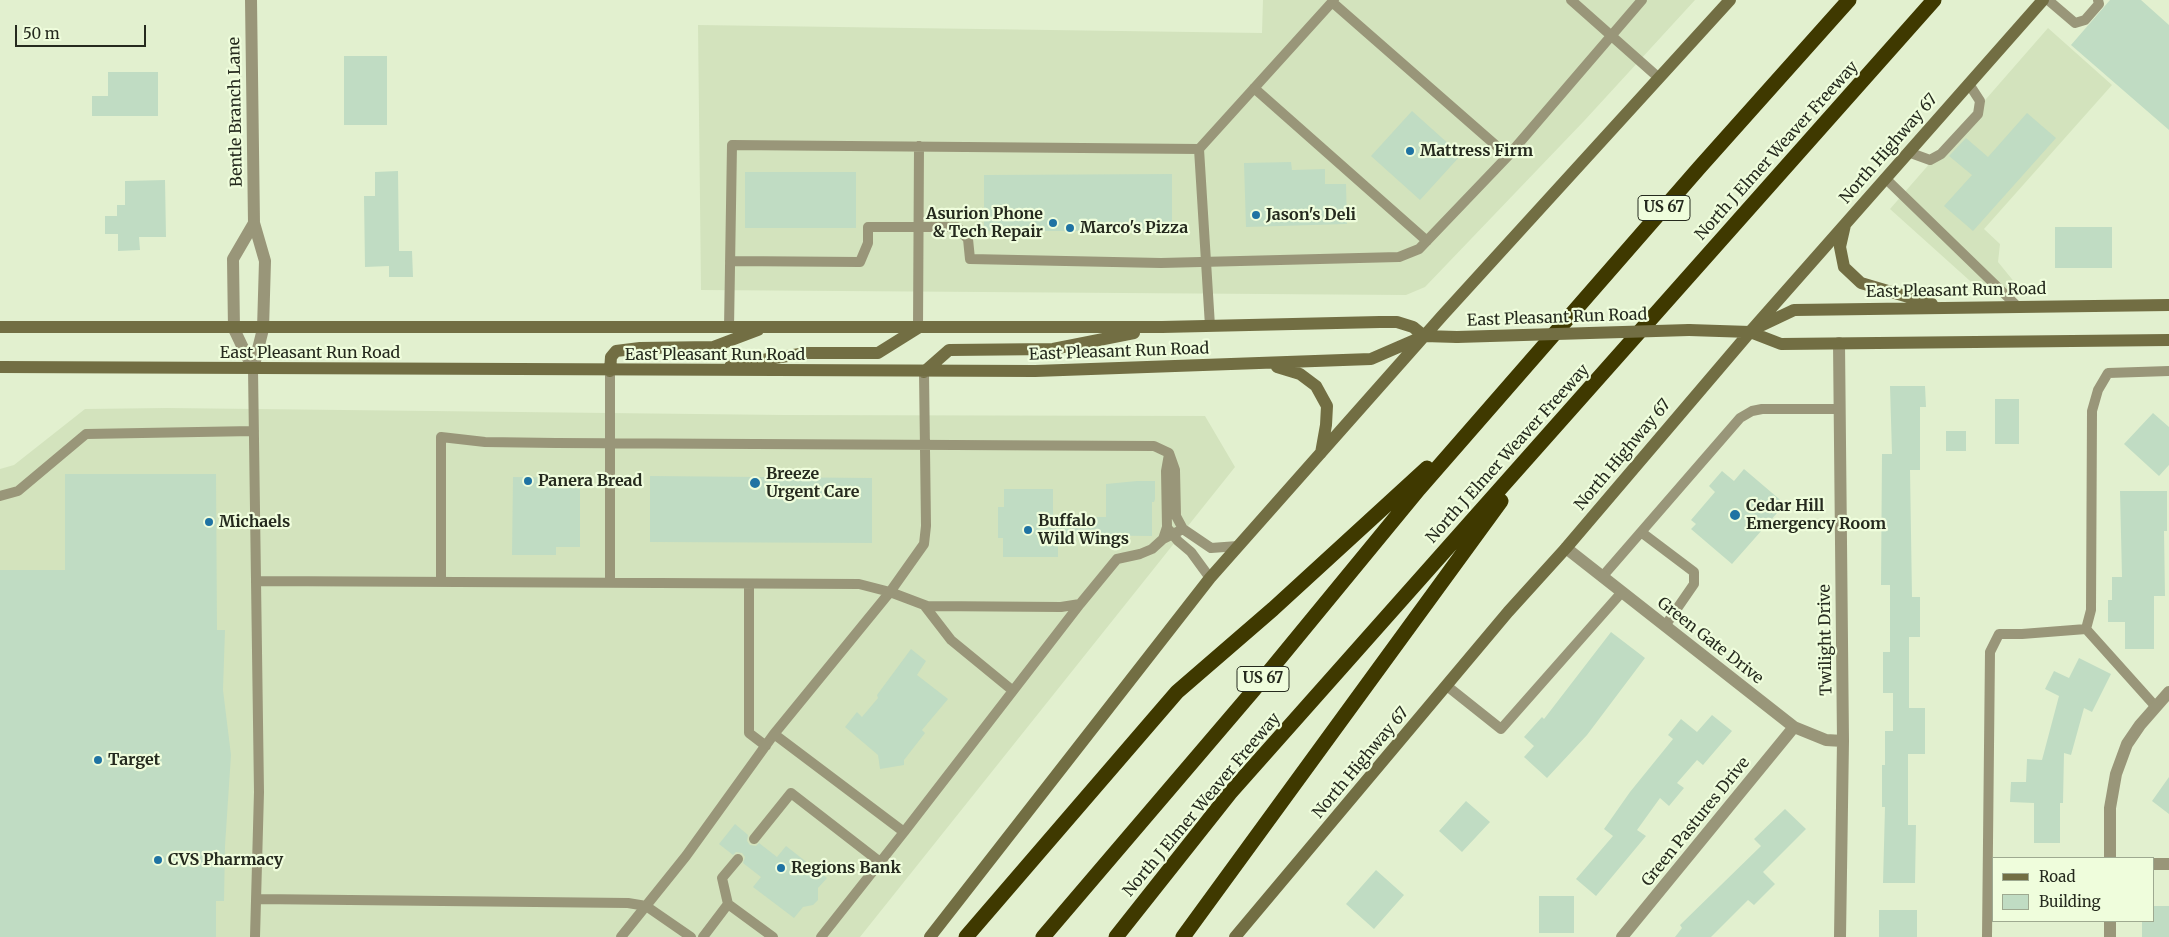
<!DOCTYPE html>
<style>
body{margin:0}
#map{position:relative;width:2169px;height:937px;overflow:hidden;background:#e2f0cf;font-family:Merriweather,serif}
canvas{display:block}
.legend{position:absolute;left:1992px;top:857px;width:162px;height:65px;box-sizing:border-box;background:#effddc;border:1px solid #9ea990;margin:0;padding:6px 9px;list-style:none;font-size:15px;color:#252a1e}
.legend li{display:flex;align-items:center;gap:10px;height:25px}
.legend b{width:25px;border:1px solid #9ea990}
.scale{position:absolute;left:15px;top:25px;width:131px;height:22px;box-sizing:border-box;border:2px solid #252a1e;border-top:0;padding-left:6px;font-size:15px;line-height:18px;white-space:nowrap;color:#252a1e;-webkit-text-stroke:4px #effddc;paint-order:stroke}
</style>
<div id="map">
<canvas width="2169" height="937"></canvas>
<ul class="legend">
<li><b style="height:6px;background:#726e43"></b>Road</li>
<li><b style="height:14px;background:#c0dcc3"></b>Building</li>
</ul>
<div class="scale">50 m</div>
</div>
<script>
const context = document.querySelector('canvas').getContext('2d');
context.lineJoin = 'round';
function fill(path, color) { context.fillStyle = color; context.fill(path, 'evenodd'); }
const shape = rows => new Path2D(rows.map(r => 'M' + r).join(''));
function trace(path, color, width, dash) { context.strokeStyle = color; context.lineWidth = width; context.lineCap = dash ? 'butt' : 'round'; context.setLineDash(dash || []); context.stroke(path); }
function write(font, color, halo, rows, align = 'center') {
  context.font = font + ' Merriweather,serif'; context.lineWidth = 4.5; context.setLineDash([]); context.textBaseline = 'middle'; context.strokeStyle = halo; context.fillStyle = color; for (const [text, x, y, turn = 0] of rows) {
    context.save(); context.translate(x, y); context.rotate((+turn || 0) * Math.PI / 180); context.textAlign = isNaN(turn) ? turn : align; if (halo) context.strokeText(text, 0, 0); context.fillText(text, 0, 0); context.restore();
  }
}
fill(shape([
 [1263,0,1695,0,1584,121,1425,287,1406,295,701,290,698,25,1262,33],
 [2048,28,2112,85,1984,229,2000,244,1998,262,2020,289,1979,289,1890,209],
 [167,408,784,415,1205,416,1235,467,860,937,0,937,0,469,14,465,85,409]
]), '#d3e3bd');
fill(shape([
 [2110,0,2141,0,2169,25,2169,130,2071,45],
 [344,56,387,56,387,125,344,125],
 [108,72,158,72,158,116,92,116,92,96,108,96],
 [1412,111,1461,155,1420,200,1371,156],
 [2027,113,2056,138,1973,231,1944,206,1972,175,1949,156,1966,138,1988,157],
 [1291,162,1292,170,1325,169,1325,184,1346,184,1347,224,1246,227,1244,163],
 [398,171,399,251,412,251,413,277,389,277,389,266,365,267,364,196,375,196,375,172],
 [745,172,856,172,856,228,745,228],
 [1172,174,1172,231,984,231,984,175],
 [165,180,166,237,139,237,140,250,118,251,118,234,105,234,105,216,117,216,117,205,125,205,125,181],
 [2055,227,2112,227,2112,268,2055,268],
 [1890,386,1925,386,1926,407,1920,407,1920,470,1910,470,1912,597,1920,597,1920,637,1909,637,1909,708,1925,708,1925,754,1908,754,1908,825,1916,825,1915,883,1883,883,1885,807,1882,807,1882,765,1885,765,1885,731,1893,731,1893,693,1883,693,1883,652,1890,652,1890,585,1881,585,1882,454,1892,454],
 [1995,399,2019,399,2019,444,1995,444],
 [2153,413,2169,427,2169,465,2159,476,2124,444],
 [1946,431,1966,431,1966,451,1946,451],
 [1744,469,1785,504,1732,564,1691,529,1696,524,1691,520,1715,492,1709,486,1722,471,1734,481],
 [65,474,216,474,217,630,225,630,223,690,231,755,225,846,224,901,216,901,216,937,0,937,0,570,65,570],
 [650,476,872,478,872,543,650,542],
 [513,477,580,478,580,547,556,547,556,555,512,555],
 [1137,481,1155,481,1155,499,1154,502,1152,502,1152,536,1058,535,1058,557,1003,557,1003,538,998,538,998,507,1004,507,1004,489,1053,489,1053,517,1106,517,1106,484],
 [2120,491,2167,491,2167,531,2164,531,2165,596,2154,596,2154,649,2125,649,2125,622,2108,622,2108,600,2112,600,2112,577,2122,577],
 [1611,632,1645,658,1587,735,1547,778,1524,757,1534,746,1524,737,1542,717,1544,719],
 [911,649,926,661,917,675,948,699,922,730,925,733,904,760,904,765,880,769,878,755,845,727,857,712,862,717,878,698,877,695],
 [2079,658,2111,674,2092,712,2084,708,2071,755,2064,753,2063,803,2060,803,2060,843,2034,843,2034,803,2010,802,2011,782,2026,782,2027,759,2042,760,2059,696,2045,689,2054,671,2069,678],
 [1712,715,1732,731,1703,765,1697,760,1677,783,1684,788,1669,806,1660,798,1637,830,1646,836,1596,896,1576,879,1613,836,1604,829,1630,792,1673,739,1668,735,1681,719,1697,732],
 [2169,777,2169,814,2152,801],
 [1466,801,1490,822,1462,852,1439,831],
 [1785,809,1806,829,1763,872,1775,884,1754,905,1748,900,1711,937,1675,937,1682,928,1680,925,1761,846,1754,839],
 [735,824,748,835,747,841,750,845,756,846,759,843,777,857,786,846,827,878,818,888,818,900,813,905,803,907,794,918,753,887,761,877,743,863,745,857,742,853,736,852,733,855,719,844],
 [1376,870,1404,895,1374,929,1346,904],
 [1539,896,1574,896,1574,933,1539,933],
 [2153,906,2169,906,2169,937,2142,937,2142,921,2153,921],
 [1879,910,1917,910,1917,937,1879,937]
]), '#c0dcc3');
trace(shape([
 [1571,0,1659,78],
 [2048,0,2075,23,2085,20,2099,4,2098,0],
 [1332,2,1508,156],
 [1254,88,1427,241],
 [1908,152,1930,160,1941,154,1978,114,1980,101,1969,84],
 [1885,178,2018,307],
 [730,261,860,262,868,243,868,227,957,227,968,239,970,259,1161,263,1399,257,1419,249,1508,156,1642,0],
 [1210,326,1199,149,1334,0],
 [729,328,732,145,1199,149],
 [918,328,919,146],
 [253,369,259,792,255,937],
 [610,371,610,583],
 [0,496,18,491,86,434,254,431],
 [1169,530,1178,541,1191,552,1210,578],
 [1641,532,1694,572,1694,584,1665,626],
 [1163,539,1167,527,1166,471,1169,454],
 [1602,577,1740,418,1752,411,1762,409,1840,409],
 [257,581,859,584,890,592,927,606,1061,607,1080,604,1117,559,1140,554,1152,549,1163,539,1183,529],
 [441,582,441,437,485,442,556,443,1154,446,1169,453,1175,470,1176,516,1183,529,1211,548,1238,546],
 [749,584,749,733,766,746],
 [924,605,951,640,1012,690],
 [2086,629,2091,610,2092,411,2098,390,2108,373,2169,371],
 [1447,686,1501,729,1622,592],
 [774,734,904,832,821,937],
 [904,832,1080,604],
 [754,839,791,793,880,862],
 [738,859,722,878,728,904,773,937],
 [257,899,628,903,646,906,691,937],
 [621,937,686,856,774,734,890,592,924,544,926,526,924,372],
 [703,937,728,904],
 [1987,937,1990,652,1999,634,2022,634,2086,629,2156,707]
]), '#999679', 10);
trace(shape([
 [251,0,254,223,265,261,263,329,253,369],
 [1839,343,1843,741,1840,937],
 [253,369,234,329,233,259,254,223],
 [1566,548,1794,727,1826,740,1843,741],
 [2110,858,2110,808,2116,774,2127,744,2140,725,2169,692],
 [2153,864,2169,864],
 [2110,921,2110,937],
 [1622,937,1794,727]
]), '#999679', 12);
trace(shape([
 [1845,225,1840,247,1844,267,1861,283,1932,304],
 [0,327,1162,327,1380,322,1397,322,1413,327,1424,336],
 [1756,328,1794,310,2169,305],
 [1689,330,1750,332,1781,344,2169,340],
 [731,365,806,353,878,353,918,328],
 [0,367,1035,371,1371,359,1424,336,1457,337],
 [1277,367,1300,374,1316,386,1327,406,1326,425,1321,453],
 [610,371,611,357,616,351,640,348,713,347,758,330],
 [924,372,949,350,1053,349,1134,333],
 [930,937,1210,578,1442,316,1730,0],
 [1235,937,1508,612,1566,548,1750,332,2043,0]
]), '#726e43', 12);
trace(shape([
 [966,937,1177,692,1273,609,1427,468],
 [1043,937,1253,691,1419,489,1699,168,1849,0],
 [1116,937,1230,793,1934,0],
 [1183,937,1501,501]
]), '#3f3900', 15);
trace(shape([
 [1457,337,1689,330]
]), '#726e43', 12);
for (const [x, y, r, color] of [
 [1410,151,5,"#1f73a3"],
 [1256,215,5,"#1f73a3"],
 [1053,223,5,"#1f73a3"],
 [1070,228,5,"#1f73a3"],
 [528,481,5,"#1f73a3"],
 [755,483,6,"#1f73a3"],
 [1735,515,6,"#1f73a3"],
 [209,522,5,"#1f73a3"],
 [1028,530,5,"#1f73a3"],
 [98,760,5,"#1f73a3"],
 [158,860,5,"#1f73a3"],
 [781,868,5,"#1f73a3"]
]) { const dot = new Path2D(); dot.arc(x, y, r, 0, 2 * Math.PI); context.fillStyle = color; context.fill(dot); trace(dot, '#effddc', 2); }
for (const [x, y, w] of [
 [1664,208,52],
 [1263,679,52]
]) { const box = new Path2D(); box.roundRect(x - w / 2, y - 12.5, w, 25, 4); context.fillStyle = '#effddc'; context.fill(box); trace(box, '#252a1e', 1); }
write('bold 15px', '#252a1e', null, [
 ["US 67",1664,208],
 ["US 67",1263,679]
]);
write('16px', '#252a1e', '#effddc', [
 ["Bentle Branch Lane",236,112,-91],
 ["North Highway 67",1889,149,-49],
 ["North J Elmer Weaver Freeway",1777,151,-48],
 ["East Pleasant Run Road",1956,291,-1],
 ["East Pleasant Run Road",1557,318,-2],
 ["East Pleasant Run Road",1119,352,-2],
 ["East Pleasant Run Road",310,353],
 ["East Pleasant Run Road",715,355],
 ["North J Elmer Weaver Freeway",1508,454,-48],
 ["North Highway 67",1623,455,-50],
 ["Twilight Drive",1826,640,-91],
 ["Green Gate Drive",1710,641,38],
 ["North Highway 67",1361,763,-50],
 ["North J Elmer Weaver Freeway",1202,805,-50],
 ["Green Pastures Drive",1696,822,-51]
]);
write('bold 16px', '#252a1e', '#effddc', [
 ["Mattress Firm",1420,151],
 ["Asurion Phone",1043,214,"right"],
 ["& Tech Repair",1043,232,"right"],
 ["Jason's Deli",1266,215],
 ["Marco's Pizza",1080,228],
 ["Breeze",766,474],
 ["Urgent Care",766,492],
 ["Panera Bread",538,481],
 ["Cedar Hill",1746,506],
 ["Emergency Room",1746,524],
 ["Buffalo",1038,521],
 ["Wild Wings",1038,539],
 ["Michaels",219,522],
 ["Target",108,760],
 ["CVS Pharmacy",168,860],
 ["Regions Bank",791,868]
], 'left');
</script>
